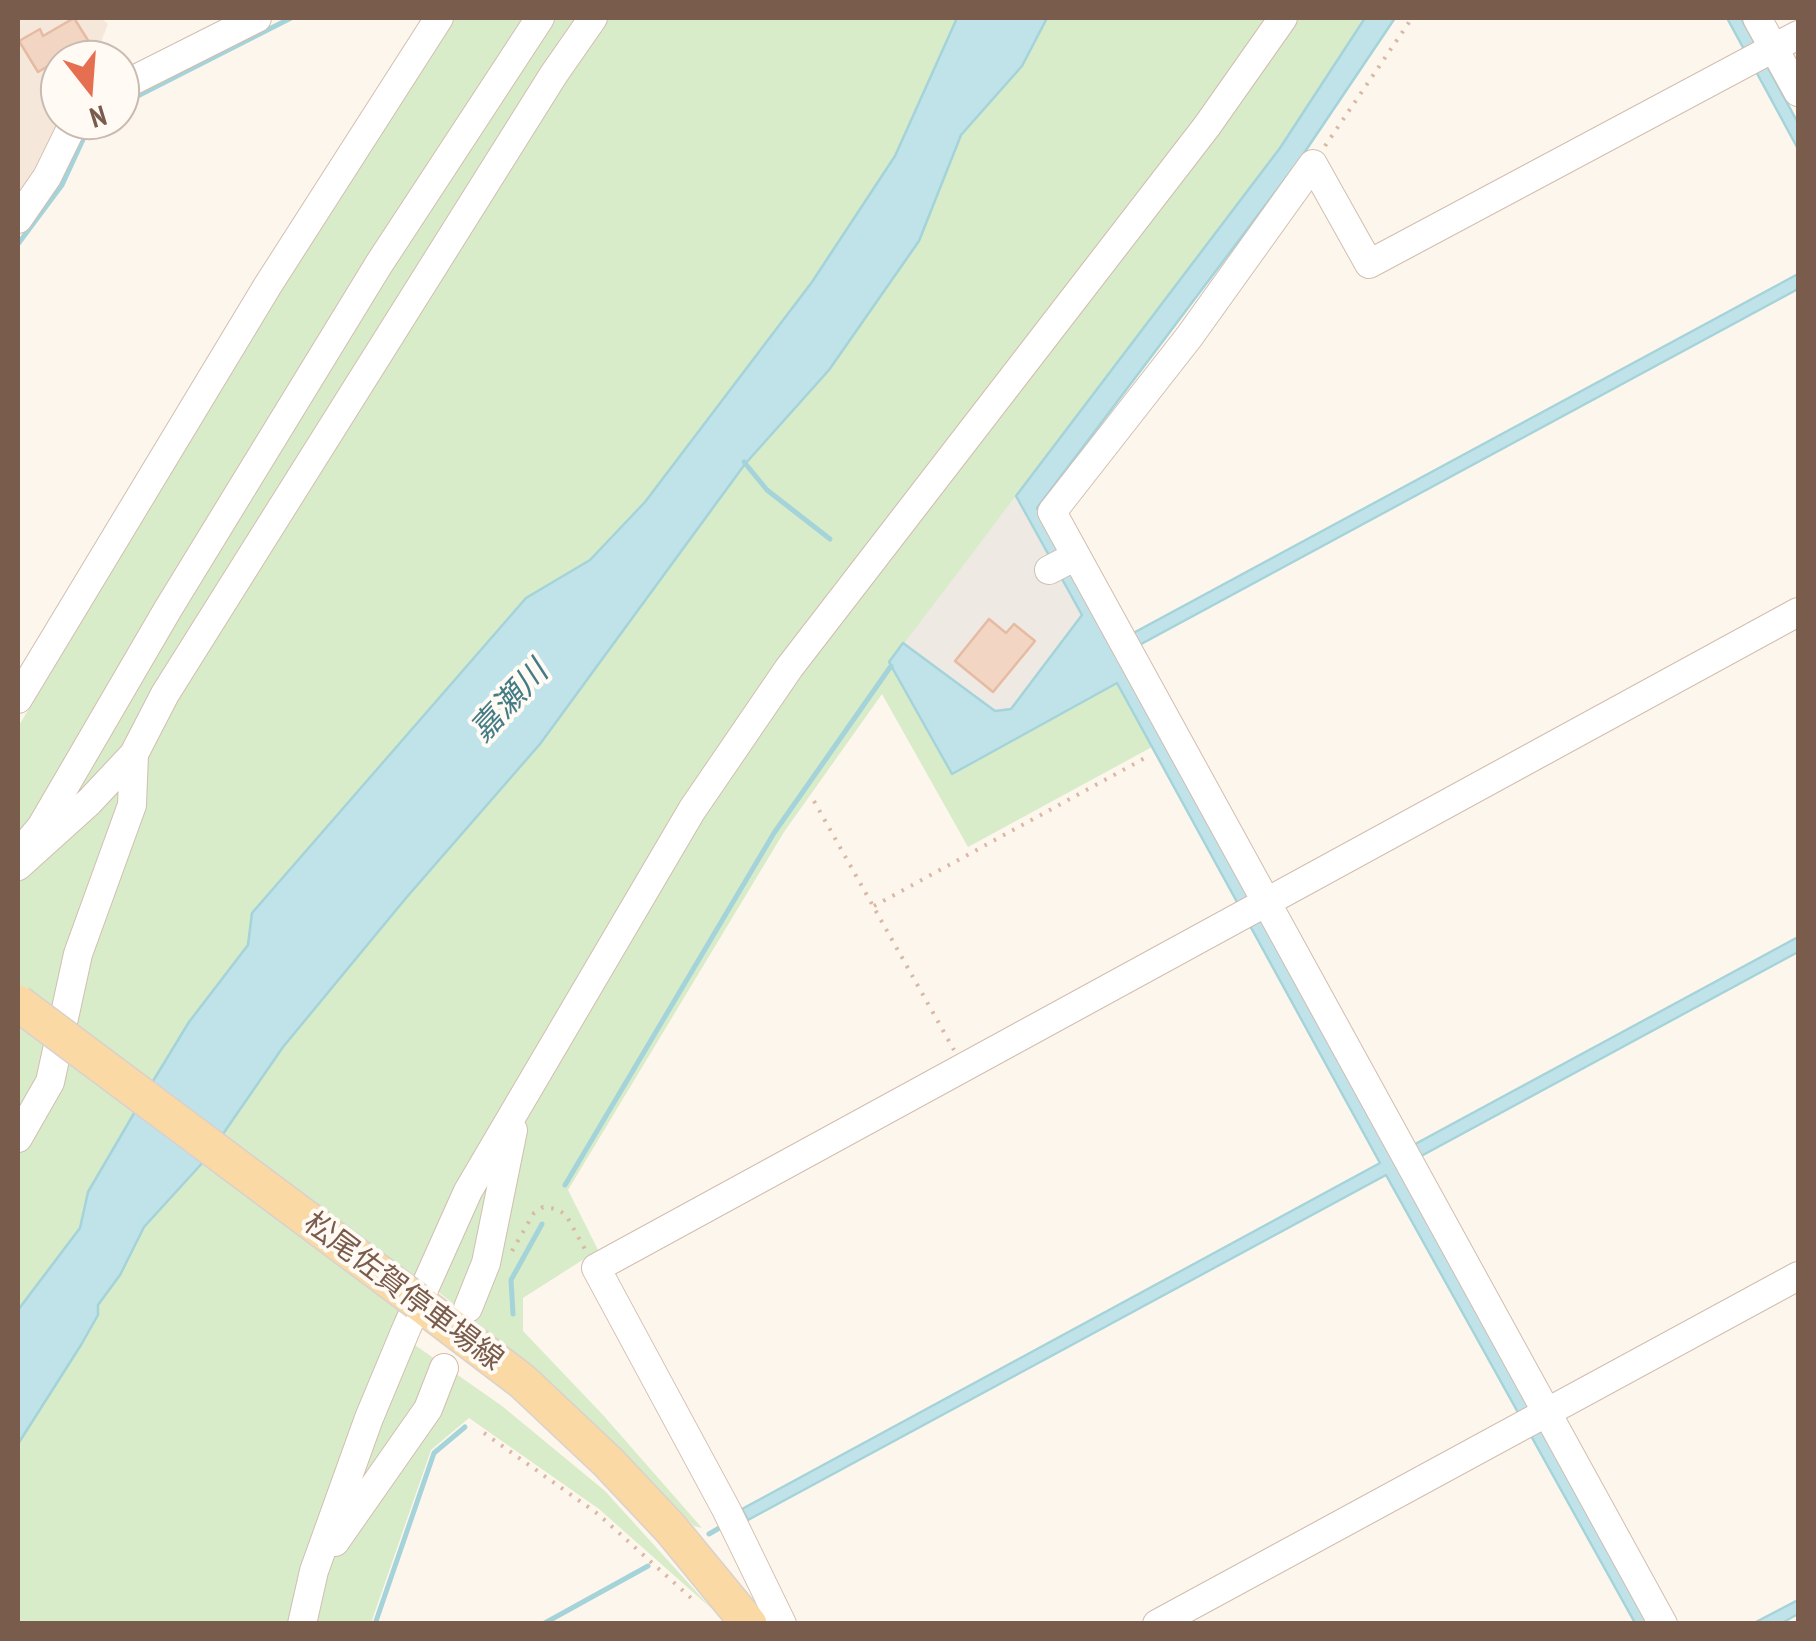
<!DOCTYPE html>
<meta charset="utf-8">
<style>
body{margin:0}
#map{position:relative;width:1816px;height:1641px;overflow:hidden;background:#fdf6ec;font-family:"PT Sans Narrow",sans-serif}
canvas{display:block}
.frame{position:absolute;inset:0;border:20px solid #7a5c4d;pointer-events:none}
.north{position:absolute;left:40px;top:40px;width:100px;height:100px;box-sizing:border-box;background:#fffaf3;border:2px solid #cabbb1;border-radius:50%;rotate:163deg;font-size:28px;font-weight:700;line-height:40px;text-align:center;color:#7a5c4d}
.north::after{content:'';display:block;margin:auto;width:35px;height:45px;background:#e76f51;clip-path:polygon(50% 0,100% 100%,50% 72%,0 100%)}
</style>
<div id="map">
<canvas width="1816" height="1641"></canvas>
<div class="frame"></div>
<div class="north">N</div>
</div>
<script>
const context = document.querySelector('canvas').getContext('2d');
context.lineJoin = 'round';
function fill(path, color) { context.fillStyle = color; context.fill(path, 'evenodd'); }
const shape = rows => new Path2D(rows.map(r => 'M' + r).join(''));
function trace(path, color, width, dash) { context.strokeStyle = color; context.lineWidth = width; context.lineCap = dash ? 'butt' : 'round'; context.setLineDash(dash || []); context.stroke(path); }
function write(font, color, halo, rows, align = 'center') {
  context.font = font + ' "PT Sans Narrow","Noto Sans JP",sans-serif'; context.lineWidth = 8; context.setLineDash([]); context.textBaseline = 'middle'; context.strokeStyle = halo; context.fillStyle = color; for (const [text, x, y, turn = 0] of rows) {
    context.save(); context.translate(x, y); context.rotate((+turn || 0) * Math.PI / 180); context.textAlign = isNaN(turn) ? turn : align; if (halo) context.strokeText(text, 0, 0); context.fillText(text, 0, 0); context.restore();
  }
}
fill(shape([
 [18,18,101,18,108,24,94,60,60,60,60,120,67,120,18,200]
]), '#f5e8da');
fill(shape([
 [1016,496,1082,615,1011,709,995,711,903,643]
]), '#efe9e4');
fill(shape([
 [452,18,957,18,895,156,812,282,645,502,590,560,526,598,252,913,248,945,189,1022,147,1091,88,1192,81,1228,18,1310,18,727,278,296],
 [1047,18,1365,18,1280,148,890,662,952,774,1116,683,1152,747,968,847,882,694,784,832,568,1190,601,1256,584,1259,523,1298,523,1331,603,1415,702,1528,694,1526,619,1448,531,1367,419,1276,395,1331,502,1406,605,1491,712,1609,599,1509,469,1418,431,1450,371,1623,18,1624,18,1444,81,1345,98,1315,97,1305,120,1275,144,1226,205,1160,283,1047,406,898,540,744,745,464,829,370,919,241,961,135,1022,66]
]), '#d8ecc9');
const water = shape([
 [957,18,1047,18,1022,66,961,135,919,241,829,370,745,464,540,744,406,898,283,1047,205,1160,144,1227,120,1275,98,1305,98,1315,81,1345,18,1444,18,1310,80,1228,88,1192,147,1091,189,1022,248,945,252,913,526,598,590,560,645,502,812,282,895,156,957,18],
 [1365,18,1395,18,1298,162,1037,508,1113,644,1798,274,1798,289,1119,656,1393,1156,1798,937,1798,952,1399,1168,1652,1623,1635,1623,1386,1175,748,1520,742,1509,1380,1163,1117,683,952,774,889,662,903,643,995,711,1011,709,1082,615,1016,496,1280,148,1365,18],
 [1727,18,1741,18,1798,123,1798,149,1727,18],
 [1798,1600,1798,1614,1782,1623,1754,1623,1798,1600]
]);
fill(water, '#bfe3e8');
trace(water, '#a5d3da', 2.5);
trace(shape([
 [120,105,291,18],
 [18,244,62,185,92,120],
 [744,462,767,490,830,539],
 [565,1185,774,833,891,666],
 [513,1314,511,1280,542,1224],
 [709,1534,721,1527],
 [375,1624,434,1453,465,1427],
 [543,1624,648,1566]
]), '#a5d3da', 5);
const building = shape([
 [74,18,89,42,38,72,19,41,40,29,43,36,74,18],
 [989,619,1006,633,1014,624,1035,641,993,692,955,661,989,619]
]);
fill(building, '#f3d5c3');
trace(building, '#e6bba3', 2.5);
const minor = shape([
 [1757,18,1798,92],
 [120,87,257,18],
 [18,219,47,177,75,120],
 [1049,570,1076,556],
 [18,699,268,285,439,18],
 [30,840,41,827,168,609,379,264,540,18],
 [18,866,89,802,134,754,165,694,554,74,593,18],
 [18,1138,50,1082,78,954,132,805,134,754],
 [468,1308,486,1263,513,1130],
 [335,1542,428,1409,444,1368],
 [302,1624,314,1571,369,1418,407,1327,468,1191,692,810,789,668,1207,126,1283,18],
 [782,1624,726,1509,596,1268,1798,612],
 [1157,1624,1798,1276],
 [1663,1624,1052,512,1189,337,1313,164,1369,264,1798,35]
]);
const major = shape([
 [418,1302,522,1381,608,1462,671,1529,749,1624]
]);
trace(minor, '#d1beb0', 30);
trace(major, '#dad1cd', 38);
trace(shape([
 [1325,146,1412,18],
 [814,801,954,1050],
 [874,906,1145,758],
 [512,1251,534,1213,543,1207,557,1209,566,1215,586,1251],
 [484,1433,598,1514,691,1598]
]), '#d9b8a5', 4, [2.5, 8]);
trace(minor, '#fff', 28);
trace(major, '#fbd9a5', 35);
const majorBridge = shape([
 [18,1003,418,1302]
]);
trace(majorBridge, '#dad1cd', 38, []);
trace(majorBridge, '#fbd9a5', 35);
write('30px', '#7a5c4d', '#fffaf3', [
 ["松尾佐賀停車場線",403,1292,37]
]);
write('italic 32px', '#437c86', '#fffaf3', [
 ["嘉瀬川",510,702,-47]
]);
</script>
